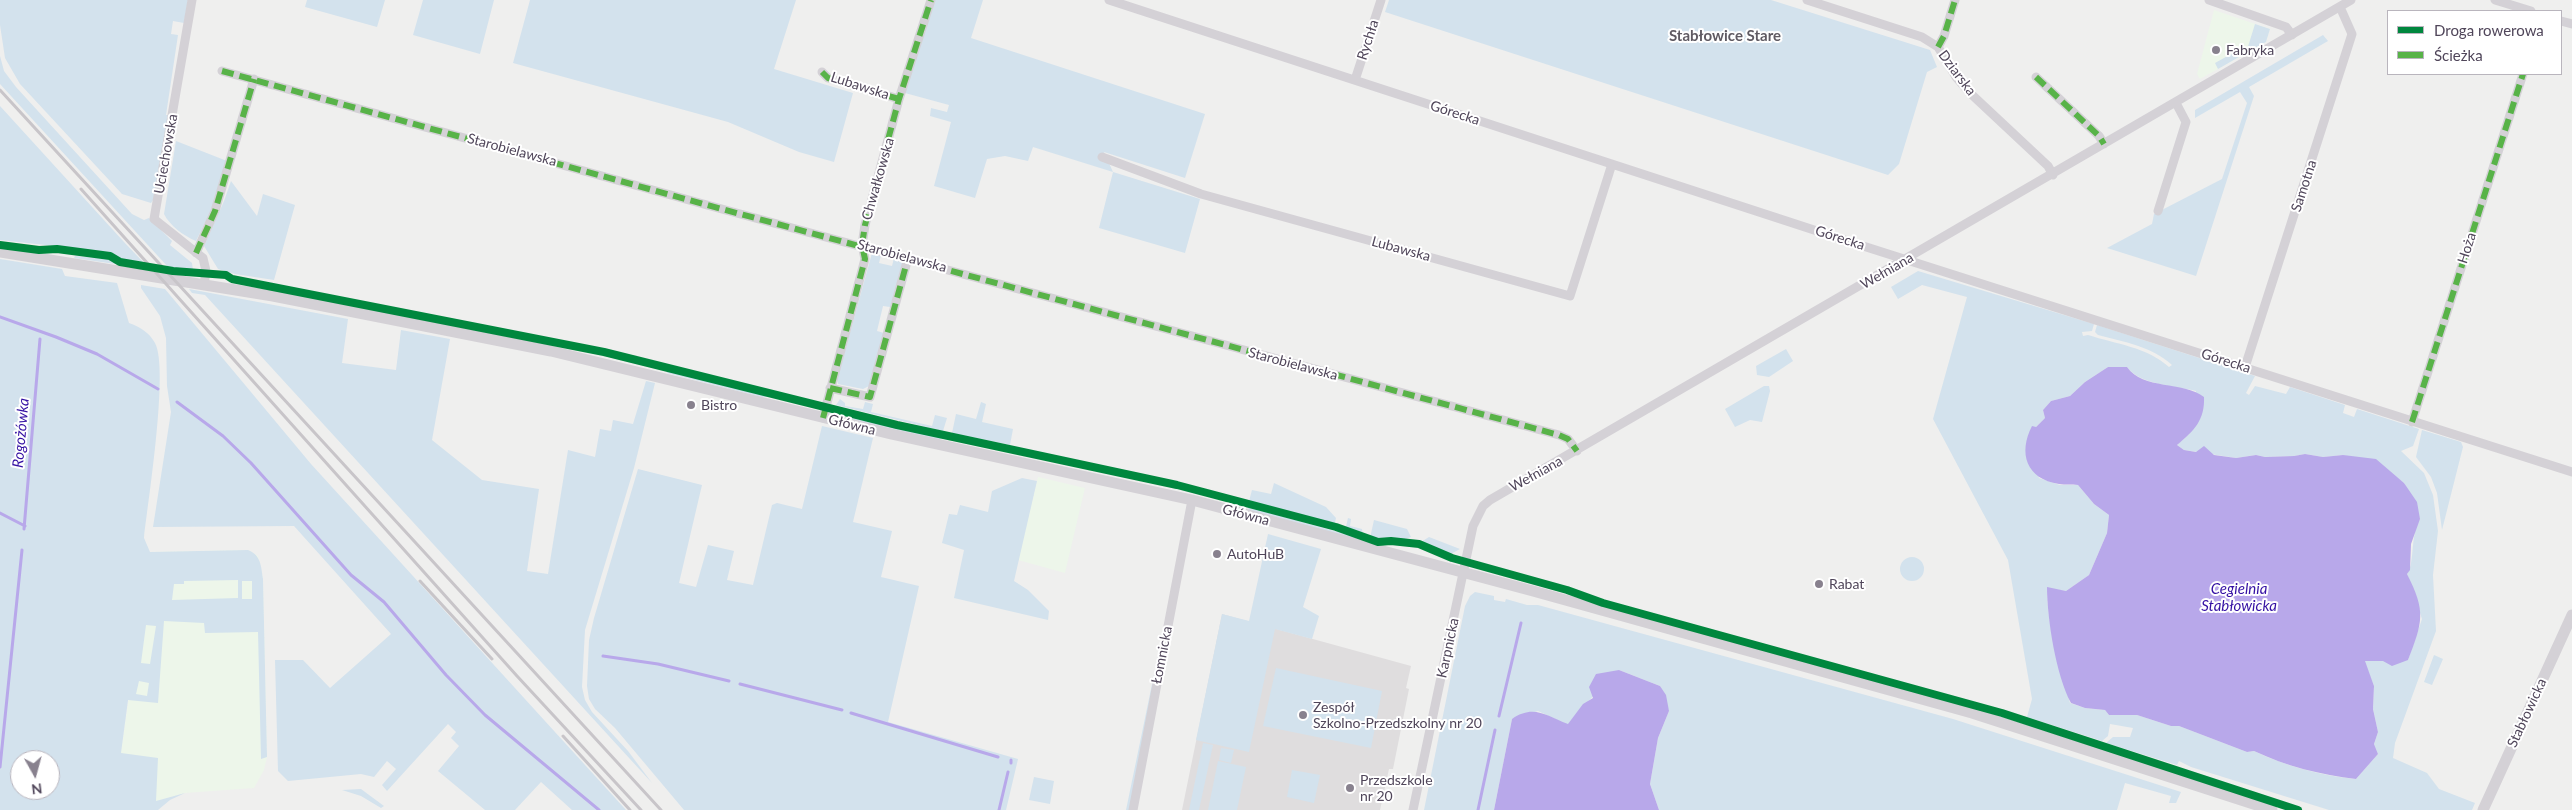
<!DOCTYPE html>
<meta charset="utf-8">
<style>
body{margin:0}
#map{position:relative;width:2572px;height:810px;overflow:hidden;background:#efefee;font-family:Lato,sans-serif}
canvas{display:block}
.legend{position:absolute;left:2387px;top:10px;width:175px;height:65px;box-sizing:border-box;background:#fff;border:1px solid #b9b5bd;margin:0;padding:6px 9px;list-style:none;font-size:15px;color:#50465a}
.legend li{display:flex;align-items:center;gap:10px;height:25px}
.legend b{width:25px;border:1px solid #b9b5bd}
.north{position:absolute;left:10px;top:750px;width:50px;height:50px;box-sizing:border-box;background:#fff;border:1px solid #b9b5bd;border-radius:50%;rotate:173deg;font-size:14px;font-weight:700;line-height:20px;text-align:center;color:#50465a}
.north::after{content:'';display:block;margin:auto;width:18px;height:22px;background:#88818e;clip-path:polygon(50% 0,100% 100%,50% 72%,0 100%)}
</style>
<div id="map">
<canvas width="2572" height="810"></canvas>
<ul class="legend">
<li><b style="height:6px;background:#00873e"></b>Droga rowerowa</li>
<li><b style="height:6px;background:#58b348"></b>Ścieżka</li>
</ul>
<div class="north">N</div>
</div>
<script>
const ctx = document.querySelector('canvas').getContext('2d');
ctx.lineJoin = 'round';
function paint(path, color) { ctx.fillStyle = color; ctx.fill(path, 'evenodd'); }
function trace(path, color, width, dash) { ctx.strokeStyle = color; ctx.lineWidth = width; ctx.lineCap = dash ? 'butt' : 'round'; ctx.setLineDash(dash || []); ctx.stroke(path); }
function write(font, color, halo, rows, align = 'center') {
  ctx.font = font + ' Lato,sans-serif'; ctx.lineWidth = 4; ctx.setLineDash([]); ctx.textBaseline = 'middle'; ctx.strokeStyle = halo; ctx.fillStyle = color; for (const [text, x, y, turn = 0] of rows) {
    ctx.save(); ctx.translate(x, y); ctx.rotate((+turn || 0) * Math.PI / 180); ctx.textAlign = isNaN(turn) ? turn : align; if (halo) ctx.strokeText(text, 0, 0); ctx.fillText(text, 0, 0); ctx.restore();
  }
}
const commercial = new Path2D(`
 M2214 10 2270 29 2266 42 2200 79 2197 74Z
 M1038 477 1085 488 1065 573 1018 560Z
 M248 550 258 556 263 579 267 757 264 770 254 788 185 793 127 810 117 779 150 552Z`);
const education = new Path2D(`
 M1222 614 1411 666 1406 688 1409 689 1393 769H1389L1380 810H1182Z`);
const green = new Path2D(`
 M0 0H188L184 23 173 21 171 34 178 35 166 115H169L154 199 151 203 122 194 20 84 5 58 0 25Z
 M307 0H385L377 27 305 7Z
 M423 0H494L480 54 413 35Z
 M530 0H796L774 69 853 93 834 162 799 152 728 122 513 63Z
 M935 0H983L971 38 1205 114 1185 178 1104 152 1113 172 1200 199 1185 253 1099 228 1113 172 1033 147 1028 161 1005 156 987 159 975 198 934 186 951 122 930 116 931 108 947 112 949 105 905 93Z
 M1389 0H1771L1930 50 1937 67 1927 72 1899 164 1888 175 1385 12Z
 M2255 24 2270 29 2266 42 2246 53Z
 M2323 35 2328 41 2249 87 2254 96 2196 276 2107 248 2152 224 2154 214 2222 179 2247 103 2240 92 2195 118V110Z
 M2233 53H2237L2239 57 2218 69 2215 63Z
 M0 56 4 71 16 87 132 214 144 220 149 218 172 241 170 245 192 263 193 270 168 267 0 84Z
 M0 106 124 242 144 263 118 259 109 252 0 240Z
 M176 141 227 161 216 201 196 241C184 236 170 226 164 214Z
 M231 181 257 216 263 194 295 205 274 280 235 274 218 269 204 246 224 201Z
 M872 253 881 255 879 263 892 266 894 258 900 260 903 265 890 307 883 306 877 331 884 333 869 386 863 389 838 384 837 380Z
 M75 256 109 259 116 262 115 264 74 258Z
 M0 259 62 269 65 276 117 283 129 323C140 327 149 332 155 343 169 369 148 502 144 538L150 552 248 550C261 555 261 566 263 579L267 757 261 759 258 632 205 633 204 623 164 621 158 703 128 700 121 753 158 758 156 801 185 793 170 800 158 810H0ZM238 580V598L172 600 174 584H184V581ZM242 581H252V599H242ZM146 625 156 626 150 664 141 663ZM139 681 149 683 147 696 136 694ZM20 760H50V790H20Z
 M1918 271 2094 324 2092 331 2082 332 2083 336 2088 335C2116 344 2147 347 2169 367L2172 365C2151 346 2124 342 2098 335L2095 332 2097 325 2255 376 2246 393 2249 395 2255 386 2286 394 2290 387 2345 405 2343 413 2354 417 2357 409 2419 429 2413 446 2401 451 2424 473 2433 495 2438 531 2433 575 2436 631 2395 743 2393 758 2427 773 2439 789 2475 803 2472 810H2329L2191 767 2179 761 2177 765 2106 743 2113 737H2130L2133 728 2110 724 2108 736 2102 741 2027 717 2032 699 2008 560 1933 419 1967 297 1922 285 1898 299 1891 287ZM2108 367H2127C2140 385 2176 386 2196 391L2189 434 2177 445 2184 450 2236 458 2256 455 2265 457 2294 456 2305 454 2323 457 2343 455 2392 474 2404 483 2420 519C2410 534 2415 565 2407 574L2422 619 2408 660 2364 661 2374 686 2373 709 2378 732 2374 744 2378 754 2356 779C2322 776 2286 766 2254 751L2247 752 2179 726H2171L2137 715H2109L2105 710 2085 708 2070 703C2059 665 2047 627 2047 588L2066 591 2089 575 2107 533 2109 515 2094 504 2078 485H2060L2039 478 2027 442 2031 432 2045 418 2043 410 2051 401 2070 396 2085 382Z
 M141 285 165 289 311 464 626 810H572L541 782 515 810H485L438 771 459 746 451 738 456 732 448 724 387 791 382 785 396 769 387 761 374 777 361 774 288 781 278 771 275 660H303L330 688 391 634 294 526 153 527 171 412 167 386 166 338 160 316 141 288Z
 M189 289 348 319 342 363 396 370 401 330 450 339 432 440 482 480 539 489 527 571 548 574 568 450 595 457 600 429 611 431 613 420 633 424 646 381 655 383 634 468 585 630 582 687 585 700 592 712 628 751 652 783 205 295 192 293Z
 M1786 349 1793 361 1769 377 1757 375 1756 366Z
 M666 369 776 397H762L667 373Z
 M1764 386H1769L1770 391 1762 422 1750 420 1735 427 1725 409Z
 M840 399 845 403V406L863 409 865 402 873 404 871 412 932 426 935 415 947 418 943 431 836 405Z
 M981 402 986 404 982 422 1013 429 1010 445 952 433 956 414 976 419Z
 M847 415 942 438 939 440 846 418Z
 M822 426 873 438 853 522 892 531 881 577 919 586 888 722 1018 759 1006 810H684L615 728 595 709 589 699 587 686 589 640 594 618 638 469 702 485 679 583 696 587 708 545 734 551 727 580 753 585 772 505 777 503 802 509Z
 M2422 430 2461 442 2463 447 2442 530 2437 493 2431 477 2416 457Z
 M1022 478 1037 481 1014 581 1028 590 1049 611 1048 620 954 598 964 550 942 543 949 514 957 515 960 505 988 512 992 491Z
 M1274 483 1326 507 1336 518 1334 527 1255 505 1249 501 1252 490 1271 494Z
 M1246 506 1249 507 1362 539 1359 540 1249 510Z
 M1348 518 1351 519 1350 526 1362 529 1363 536 1345 531Z
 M1374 520 1407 529 1411 537 1405 539 1370 538Z
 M1268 534 1321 549 1303 607 1319 616 1312 639 1275 629 1249 752 1196 740 1222 614 1249 621Z
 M1429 537 1460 549 1449 555 1421 542Z
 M1900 569a12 12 0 1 1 24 0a12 12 0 1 1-24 0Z
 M1475 592 1494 596V600L1505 602 1506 599 1527 605H1538L1953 719 2181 792 2176 803H2169L2171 796 2125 783 2117 810H1659L1650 784 1658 738 1669 711 1660 686 1619 670C1602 689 1583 704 1568 725L1538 711 1512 719 1494 810H1424L1465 606 1470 596Z
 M2434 655 2443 659 2432 685 2424 682Z
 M1157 660 1132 810H1126Z
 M1276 668 1382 691 1371 748 1263 726Z
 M1203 743 1213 745 1199 810H1189Z
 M1221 748 1234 750 1231 763 1219 760Z
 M1218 761 1246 767 1237 810H1208Z
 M1292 770 1320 775 1314 803 1287 797Z
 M1034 777 1054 781 1050 804 1029 800Z
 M361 789 384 806 381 808 361 796 342 790Z`);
const water = new Path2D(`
 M2108 367H2127C2143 390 2183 381 2204 397 2205 420 2194 431 2177 445L2184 450 2196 452 2204 446 2214 455 2236 458 2256 455 2265 457 2294 456 2305 454 2323 457 2343 455 2376 459 2404 483 2417 502 2420 519 2411 544 2410 570 2407 574C2426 611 2423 622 2408 660L2392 666 2383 661H2365L2374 686 2373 709 2378 732 2374 744 2378 754 2356 779C2321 775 2286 766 2254 751L2247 752 2179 726H2171L2137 715H2109L2105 710 2085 708 2071 703C2056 675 2047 618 2047 587L2066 591 2089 575 2107 533 2109 515 2094 504 2078 485C2072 484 2065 485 2059 484 2026 479 2018 453 2032 426L2036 427 2045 418 2043 410 2051 401 2070 396 2085 382Z
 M1619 670 1660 686 1666 695 1669 711 1658 738 1650 784 1659 810H1494L1512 719C1534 704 1546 716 1568 724L1583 704 1593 698 1589 687 1596 674Z`);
const stream = new Path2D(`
 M0 317 56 337 97 354 158 389
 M177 402 223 436 251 463 351 575 384 602 446 675 485 715 599 810
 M0 513 25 526
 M24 529 40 339
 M603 656 658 664 729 681
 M740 684 842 710
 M851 713 998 757
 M1499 716 1521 623
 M1011 763V760
 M0 767 22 550
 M999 810 1008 772
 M1478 810 1495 730`);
const minor = new Path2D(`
 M192 0 154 219 203 258 206 271 204 285
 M1109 0 1860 245 2572 472
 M1807 0 1922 37 1938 47 1956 77 1970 93 2048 166 2053 175
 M2209 0 2286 27 2292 35
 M2495 0 2531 11
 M2561 21 2572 24
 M1938 47 1944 36 1955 0
 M222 71 707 205 1559 435 1568 439 1577 451
 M822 72 828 78 899 99
 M2036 77 2099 136 2104 144
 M1355 80 1381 0
 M1102 157 1201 194 1570 296 1612 164
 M2158 211 2186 122 2176 103
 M196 253 215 211 254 79
 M2245 367 2352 34 2340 7
 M830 388 870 397 908 258
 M823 418 865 259 862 245 865 225 899 99 931 0
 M2412 422 2523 74
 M1133 810 1192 500
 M1413 810 1473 526 1483 506 1490 500 2351 0`);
const tertiary = new Path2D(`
 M0 252 273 296 551 351 891 434 1192 500 1533 591 1972 713 2272 810
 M2483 810 2572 615`);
const rail = new Path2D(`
 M0 90 661 810
 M81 189 517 676 641 810
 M420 581 492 659
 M563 736 630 810`);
const quiet = new Path2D(`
 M1938 47 1944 36 1955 0
 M222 71 707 205 1559 435 1568 439 1577 451
 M822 72 828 78 899 99
 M2036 77 2099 136 2104 144
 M196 253 215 211 254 79
 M830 388 870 397 908 258
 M823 418 865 259 862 245 865 225 899 99 931 0
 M2412 422 2523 74`);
const cycleway = new Path2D(`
 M0 245 39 250 57 249 110 256 120 262 173 271 226 275 232 279 604 352 897 425 1177 485 1336 527 1378 542 1391 541 1419 544 1452 558 1567 590 1603 603 2002 713 2298 810`);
const markers = [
 [2216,50,5,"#88818e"],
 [691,405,5,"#88818e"],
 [1217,554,5,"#88818e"],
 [1819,584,5,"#88818e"],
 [1303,715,5,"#88818e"],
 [1350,788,5,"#88818e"]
];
const streetNames = [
 ["Rychła",1368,40,-72],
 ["Dziarska",1957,73,53],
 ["Lubawska",860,86,18],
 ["Górecka",1455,113,18],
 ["Starobielawska",512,150,15],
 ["Uciechowska",166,154,-80],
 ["Chwałkowska",878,179,-74],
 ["Samotna",2304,186,-72],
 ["Górecka",1840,238,18],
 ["Hoża",2467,248,-72],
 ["Lubawska",1401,249,15],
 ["Starobielawska",902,256,15],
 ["Wełniana",1887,271,-30],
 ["Górecka",2226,361,18],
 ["Starobielawska",1293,364,15],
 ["Główna",852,425,14],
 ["Wełniana",1536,474,-29],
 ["Główna",1246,515,15],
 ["Karpnicka",1448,648,-78],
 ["Łomnicka",1162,655,-79],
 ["Stabłowicka",2527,713,-65]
];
const poiNames = [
 ["Fabryka",2226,50],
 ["Bistro",701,405],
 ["AutoHuB",1227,554],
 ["Rabat",1829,584],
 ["Zespół",1313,707],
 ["Szkolno-Przedszkolny nr 20",1313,723],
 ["Przedszkole",1360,780],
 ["nr 20",1360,796]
];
const neighbourhoodNames = [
 ["Stabłowice Stare",1725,36]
];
const waterNames = [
 ["Rogożówka",21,433,-85],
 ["Cegielnia",2239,589],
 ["Stabłowicka",2239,606]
];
paint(commercial, '#edf6ea');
paint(education, '#dfddde');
paint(green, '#d3e2ed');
paint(water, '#b8a8ea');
trace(stream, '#b8a8ea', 3);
trace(minor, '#d4d1d6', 9);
trace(tertiary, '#d4d1d6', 11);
trace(rail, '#c8c5c9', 3);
trace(quiet, '#58b348', 6, [12, 6]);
trace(cycleway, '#00873e', 8);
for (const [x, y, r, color] of markers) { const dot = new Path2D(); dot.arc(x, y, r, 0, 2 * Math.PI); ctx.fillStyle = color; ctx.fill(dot); trace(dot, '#fff', 2); }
write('14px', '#50465a', '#fff', streetNames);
write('14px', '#50465a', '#fff', poiNames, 'left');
write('bold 15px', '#5f5a62', '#fff', neighbourhoodNames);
write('italic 15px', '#3410a3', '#fff', waterNames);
</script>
